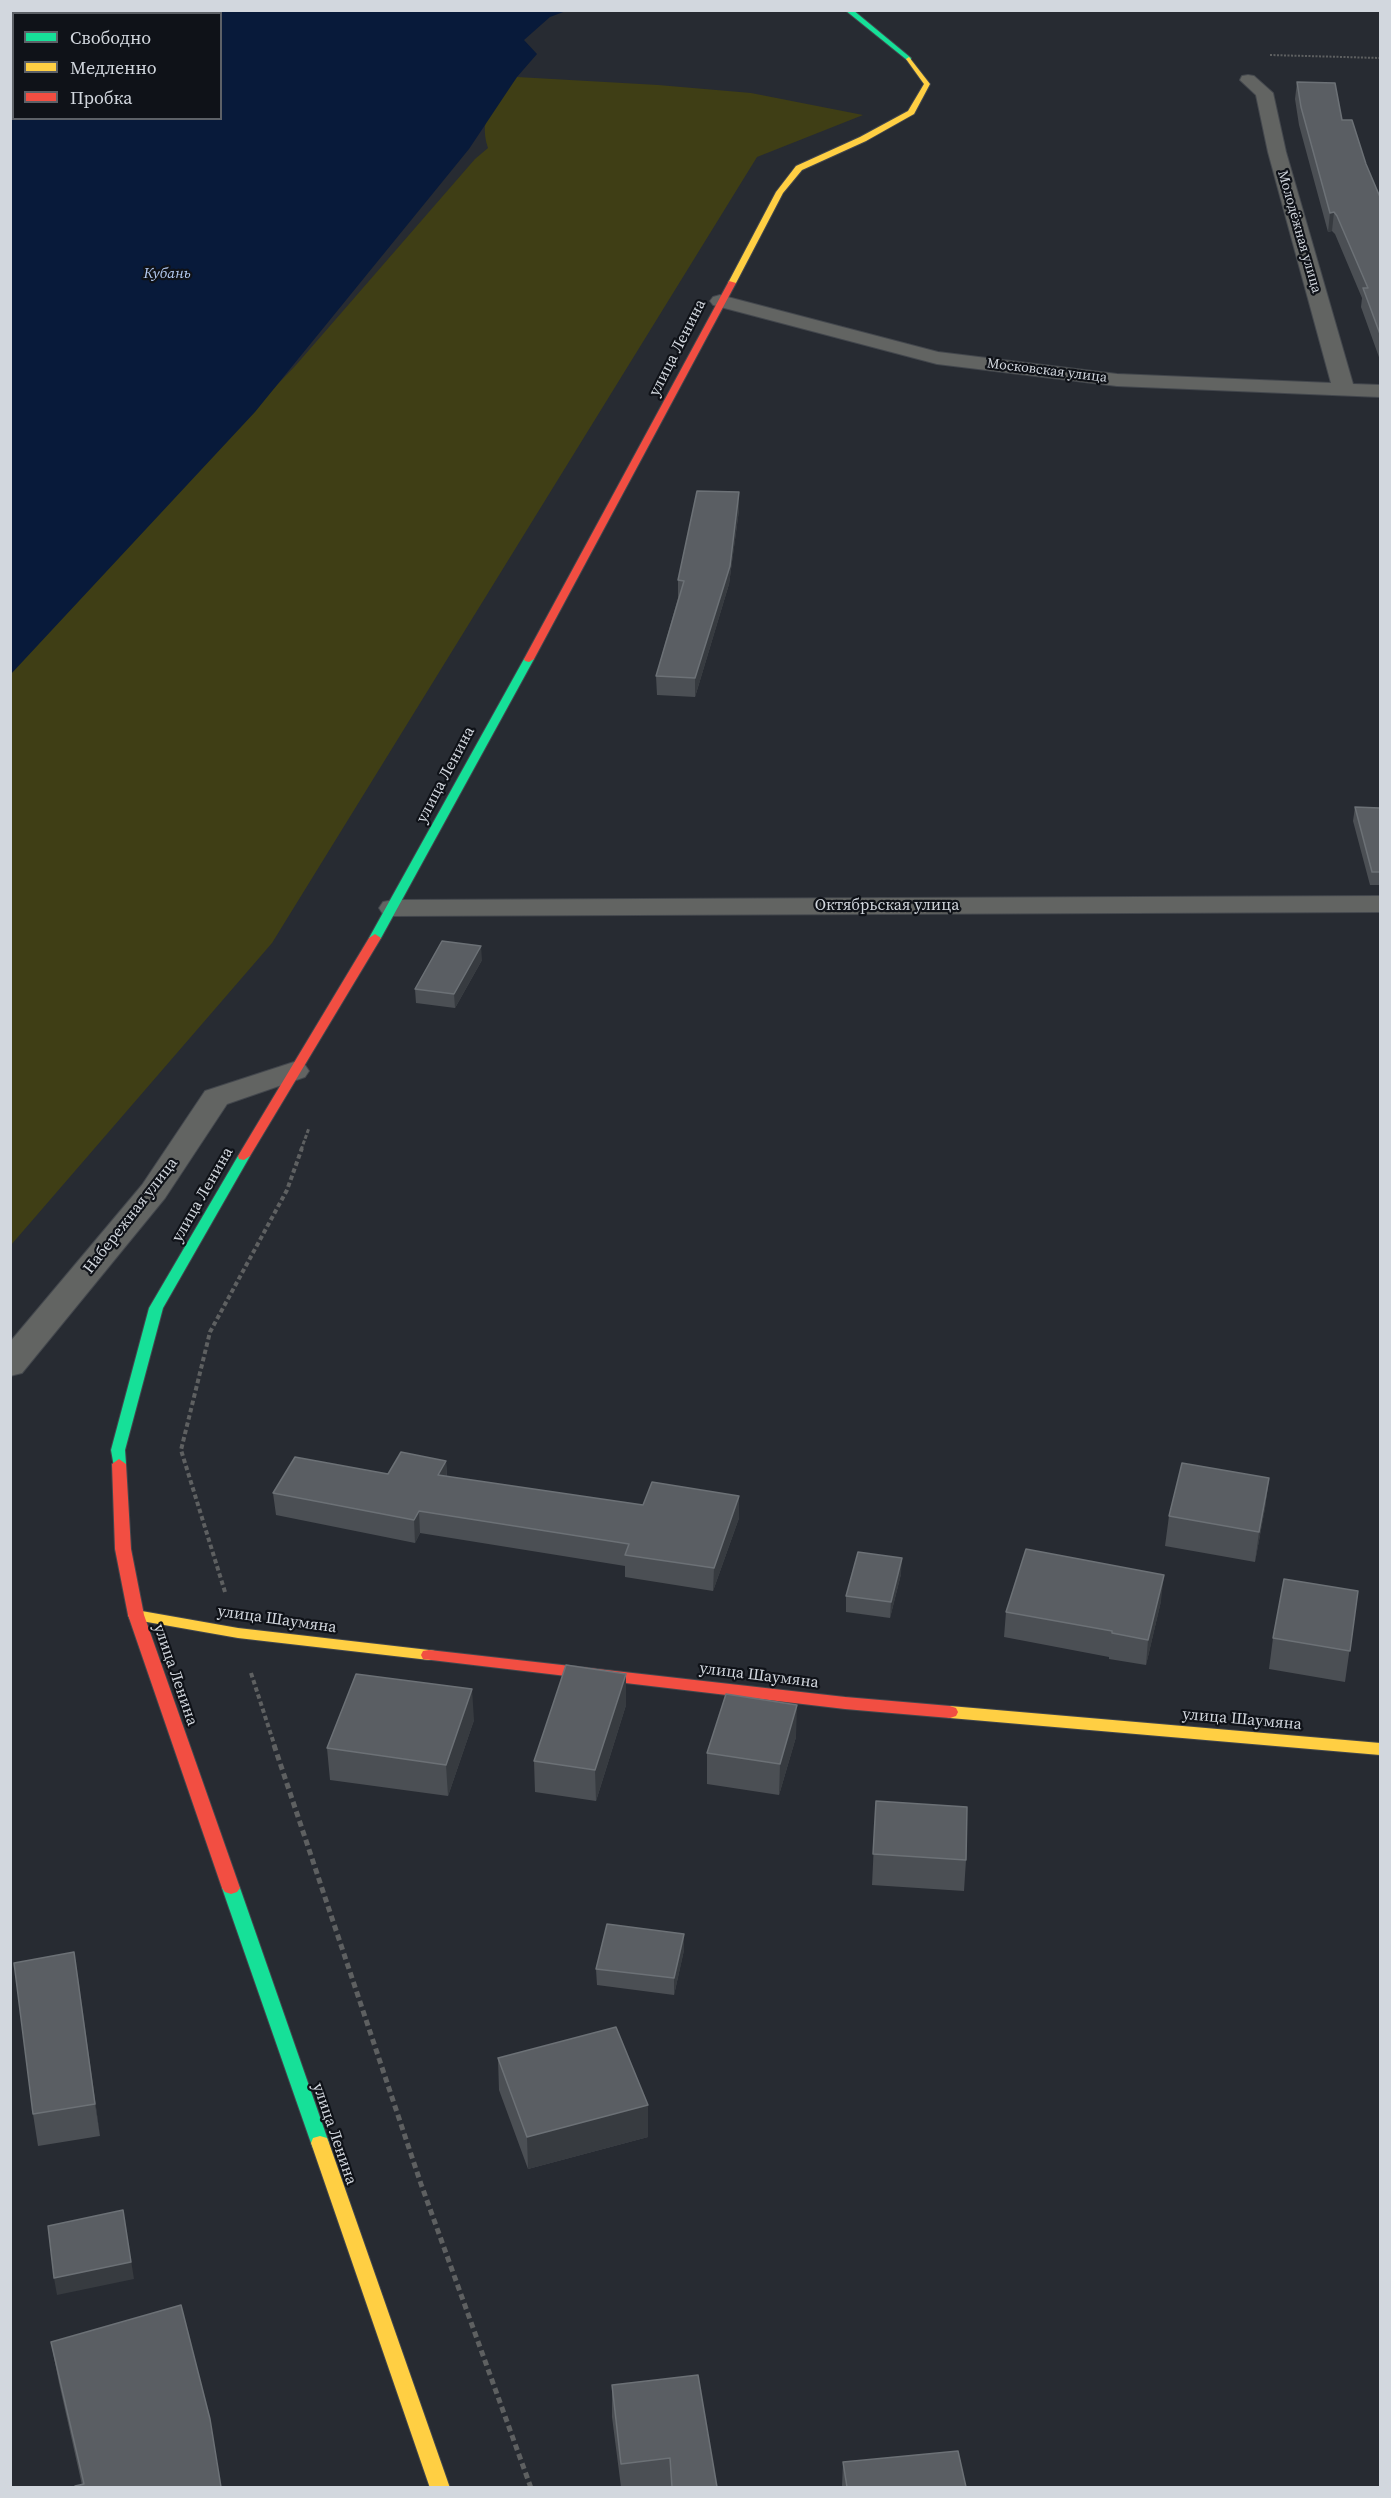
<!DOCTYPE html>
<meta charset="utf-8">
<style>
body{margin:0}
#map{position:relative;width:1391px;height:2498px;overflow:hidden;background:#272b32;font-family:"Source Serif 4",serif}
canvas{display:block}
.frame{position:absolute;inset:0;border:12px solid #d2d7de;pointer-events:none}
.legend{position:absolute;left:12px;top:12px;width:210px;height:108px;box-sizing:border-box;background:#0f1218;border:2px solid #5d6167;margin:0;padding:8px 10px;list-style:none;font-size:18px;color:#d2d7de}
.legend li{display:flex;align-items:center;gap:12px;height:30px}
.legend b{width:30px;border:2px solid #5d6167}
</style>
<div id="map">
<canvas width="1391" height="2498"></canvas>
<div class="frame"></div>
<ul class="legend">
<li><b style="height:8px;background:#16e098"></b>Свободно</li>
<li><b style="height:8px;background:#ffcf43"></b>Медленно</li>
<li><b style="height:8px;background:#f24e42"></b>Пробка</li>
</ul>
</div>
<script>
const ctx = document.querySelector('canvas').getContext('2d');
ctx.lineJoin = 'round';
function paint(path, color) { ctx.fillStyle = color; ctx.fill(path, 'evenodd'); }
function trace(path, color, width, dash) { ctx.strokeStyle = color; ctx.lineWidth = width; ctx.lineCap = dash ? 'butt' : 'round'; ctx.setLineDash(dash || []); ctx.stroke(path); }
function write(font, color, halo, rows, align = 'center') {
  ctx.font = font + ' "Source Serif 4",serif'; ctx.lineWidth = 4.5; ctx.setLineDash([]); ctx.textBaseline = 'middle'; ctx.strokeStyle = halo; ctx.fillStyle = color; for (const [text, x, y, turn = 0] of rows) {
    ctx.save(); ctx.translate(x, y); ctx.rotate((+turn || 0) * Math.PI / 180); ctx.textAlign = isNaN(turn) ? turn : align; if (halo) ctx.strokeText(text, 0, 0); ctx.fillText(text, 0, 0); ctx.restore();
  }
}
const green = new Path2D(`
 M11 10H121V11L116 14H14L13 67 11 68Z
 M517 77 658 85 751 93 863 115 757 157 272 943 11 1245V665L296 365 475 159 488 148C477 114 497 103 517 77Z`);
const water = new Path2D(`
 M164 11H566L550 17 524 40 537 54 517 77 469 149 255 412 11 674V98L13 96 14 118H220V14L158 13Z`);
const pathFar3 = new Path2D(`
 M70 14 75 10
 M10 51 14 49
 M1270 55 1380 58`);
const pathFar2 = new Path2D(`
 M301 1150 309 1128`);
const pathFar1 = new Path2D(`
 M225 1592 181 1450 210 1332 287 1190 302 1148
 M251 1673 275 1747`);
const path = new Path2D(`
 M274 1745 421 2184 531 2488`);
const street = new Path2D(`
 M1248 75 1254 76 1273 93 1286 152 1353 384 1380 385V397L1117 386 937 364 713 305 710 301 713 297 720 295 938 352 1117 374 1331 383 1268 152 1256 95 1240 80 1242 76Z
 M1380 896V912L393 916 383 914 379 908 383 902 393 900Z
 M294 1062 305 1065 309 1071 305 1077 227 1104 165 1198 22 1373 10 1376V1342L142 1185 205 1091Z`);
const fast = new Path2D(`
 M845 10H853L911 58V60H907Z
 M529 656 534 659 381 938 379 940H371L369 938 524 659Z
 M244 1152 250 1156 163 1308 125 1450 126 1464 124 1467H114L111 1450 149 1308 238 1156Z
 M231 1882 237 1884 240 1888 329 2143 327 2148 320 2150 313 2148 311 2143 222 1888 225 1884Z`);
const slow = new Path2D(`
 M909 57 930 84 914 114 866 141 802 170 783 193 736 283 729 285 728 283 776 192 796 166 860 137 908 111 924 84 906 59Z
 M136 1610 238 1628 429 1650 435 1651 437 1655 435 1659 429 1660 238 1638 130 1619 128 1615 130 1611Z
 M950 1706 1380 1743V1755L950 1718 944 1716 942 1712 944 1708Z
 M320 2136 327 2138 329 2143 450 2488H430L311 2143 313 2138Z`);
const jam = new Path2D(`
 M729 281 736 283 534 659 529 662 525 661 524 659Z
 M375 934 381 938 250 1156 244 1160 239 1159 238 1156 369 938Z
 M119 1459 126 1464 131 1549 144 1615 240 1888 237 1892 231 1894 225 1892 222 1888 128 1615 115 1549 112 1464Z
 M429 1650 845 1697 950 1706 956 1708 958 1712 956 1716 950 1718 845 1709 423 1659 421 1655 423 1651Z`);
const wall = new Path2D(`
 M1297 82 1342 120 1366 164 1380 197V360L1361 307 1362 298 1335 234 1332 231 1328 232 1299 125 1295 99Z
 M739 492V510L729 584 695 697 657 695 656 676 678 598V580Z
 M1355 807 1380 808V885H1370L1353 821Z
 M482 960 455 1008 416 1003 415 989Z
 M446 1461 447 1477 643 1505 739 1496V1518L713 1591 625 1577V1566L420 1533 415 1543 276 1515 273 1493 388 1474Z
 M1269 1478 1265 1508 1255 1562 1165 1546 1169 1516Z
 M901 1574 890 1618 846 1612V1596Z
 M1358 1591 1345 1682 1269 1669 1273 1638Z
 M1161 1601 1146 1665 1109 1659V1657L1004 1637 1006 1612Z
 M626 1705 596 1801 535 1792 534 1761Z
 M474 1720 448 1796 330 1780 327 1748Z
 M796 1737 779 1795 707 1784V1753Z
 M876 1801 966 1860 964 1891 872 1885Z
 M684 1950 674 1995 597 1985 596 1969Z
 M74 1952 100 2136 38 2146 33 2114Z
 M498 2058 648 2137 528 2169 499 2090Z
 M51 2342 221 2487 82 2485 59 2383Z
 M612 2385 717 2487H621L612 2417Z
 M843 2462 966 2487H842Z`);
const shadedWall = new Path2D(`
 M1334 212 1332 231 1328 232 1330 213Z
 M739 492V510L729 584 695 697V678Z
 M481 946 482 960 455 1008 454 994Z
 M446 1461 447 1483 438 1475Z
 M1269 1478 1265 1508 1255 1562 1259 1532Z
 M739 1496V1518L713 1591 714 1568Z
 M419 1511 420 1533 415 1543 414 1520Z
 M902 1558 901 1574 890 1618 891 1602Z
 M1164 1575 1161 1601 1146 1665 1148 1640Z
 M626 1674V1705L596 1801 595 1770Z
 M472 1689 474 1720 448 1796 446 1765Z
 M797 1705 796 1737 779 1795 780 1764Z
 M684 1934V1950L674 1995V1978Z
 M74 1952 79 1983 100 2136 95 2104Z
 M648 2105V2137L528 2169 527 2137Z
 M123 2210 134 2279 57 2295 54 2278Z`);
const building = new Path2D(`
 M1297 82 1335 83 1342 120H1352L1366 164 1380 197V334L1363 288H1368L1337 216 1334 212 1330 213 1301 107Z
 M697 491 739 492 730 566 695 678 656 676 684 581 678 580Z
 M1355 807 1380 808V872H1372Z
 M442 941 481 946 454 994 415 989Z
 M401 1452 446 1461 438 1475 643 1505 652 1482 739 1496 714 1568 625 1555 629 1544 419 1511 414 1520 273 1493 295 1457 388 1474Z
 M1182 1463 1269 1478 1259 1532 1169 1516Z
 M1026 1549 1164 1575 1148 1640 1112 1633V1631L1006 1612Z
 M858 1552 902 1558 891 1602 846 1596Z
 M1284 1579 1358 1591 1350 1651 1273 1638Z
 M566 1665 626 1674 595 1770 534 1761Z
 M356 1674 472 1689 446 1765 327 1748Z
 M726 1694 797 1705 780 1764 707 1753Z
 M876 1801 967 1807 966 1860 873 1854Z
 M607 1924 684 1934 674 1978 596 1969Z
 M74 1952 95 2104 33 2114 14 1963Z
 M616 2027 648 2105 527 2137 498 2058Z
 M123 2210 131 2262 54 2278 48 2226Z
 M181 2305 210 2419 221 2487H75V2486L84 2484 51 2342Z
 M698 2375 717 2487H672L670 2458 621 2464 612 2385Z
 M958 2451 966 2487H847L843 2462Z`);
const farStreetnames = [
 ["Молодёжная улица",1299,232,74],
 ["Московская улица",1047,371,7]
];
const farWaternames = [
 ["Кубань",167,274]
];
const streetNames = [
 ["улица Ленина",678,348,-63],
 ["улица Ленина",446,775,-62],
 ["Октябрьская улица",887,906],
 ["улица Ленина",203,1195,-60],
 ["Набережная улица",131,1216,-52],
 ["улица Шаумяна",277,1620,8],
 ["улица Ленина",175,1675,71],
 ["улица Шаумяна",759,1676,7],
 ["улица Шаумяна",1242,1720,5],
 ["улица Ленина",334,2134,71]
];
paint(green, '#3f3e15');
paint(water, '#081a3a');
trace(street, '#43474d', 2);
trace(fast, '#43474d', 2);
trace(slow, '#43474d', 2);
trace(jam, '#43474d', 2);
trace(pathFar3, '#5e6061', 2, [2, 1.5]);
trace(pathFar2, '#5e6061', 3, [4, 2]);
trace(pathFar1, '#5e6061', 4, [4.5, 3]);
trace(path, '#5e6061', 5, [6, 4]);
paint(street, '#626462');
paint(fast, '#16e098');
paint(slow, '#ffcf43');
paint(jam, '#f24e42');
paint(wall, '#4b4f54');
paint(shadedWall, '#373b40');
paint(building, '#5a5e63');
trace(building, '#6c7176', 1.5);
write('14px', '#d2d7de', '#0f1218', farStreetnames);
write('italic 15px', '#b6cdf5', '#0f1218', farWaternames);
write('16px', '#d2d7de', '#0f1218', streetNames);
</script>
